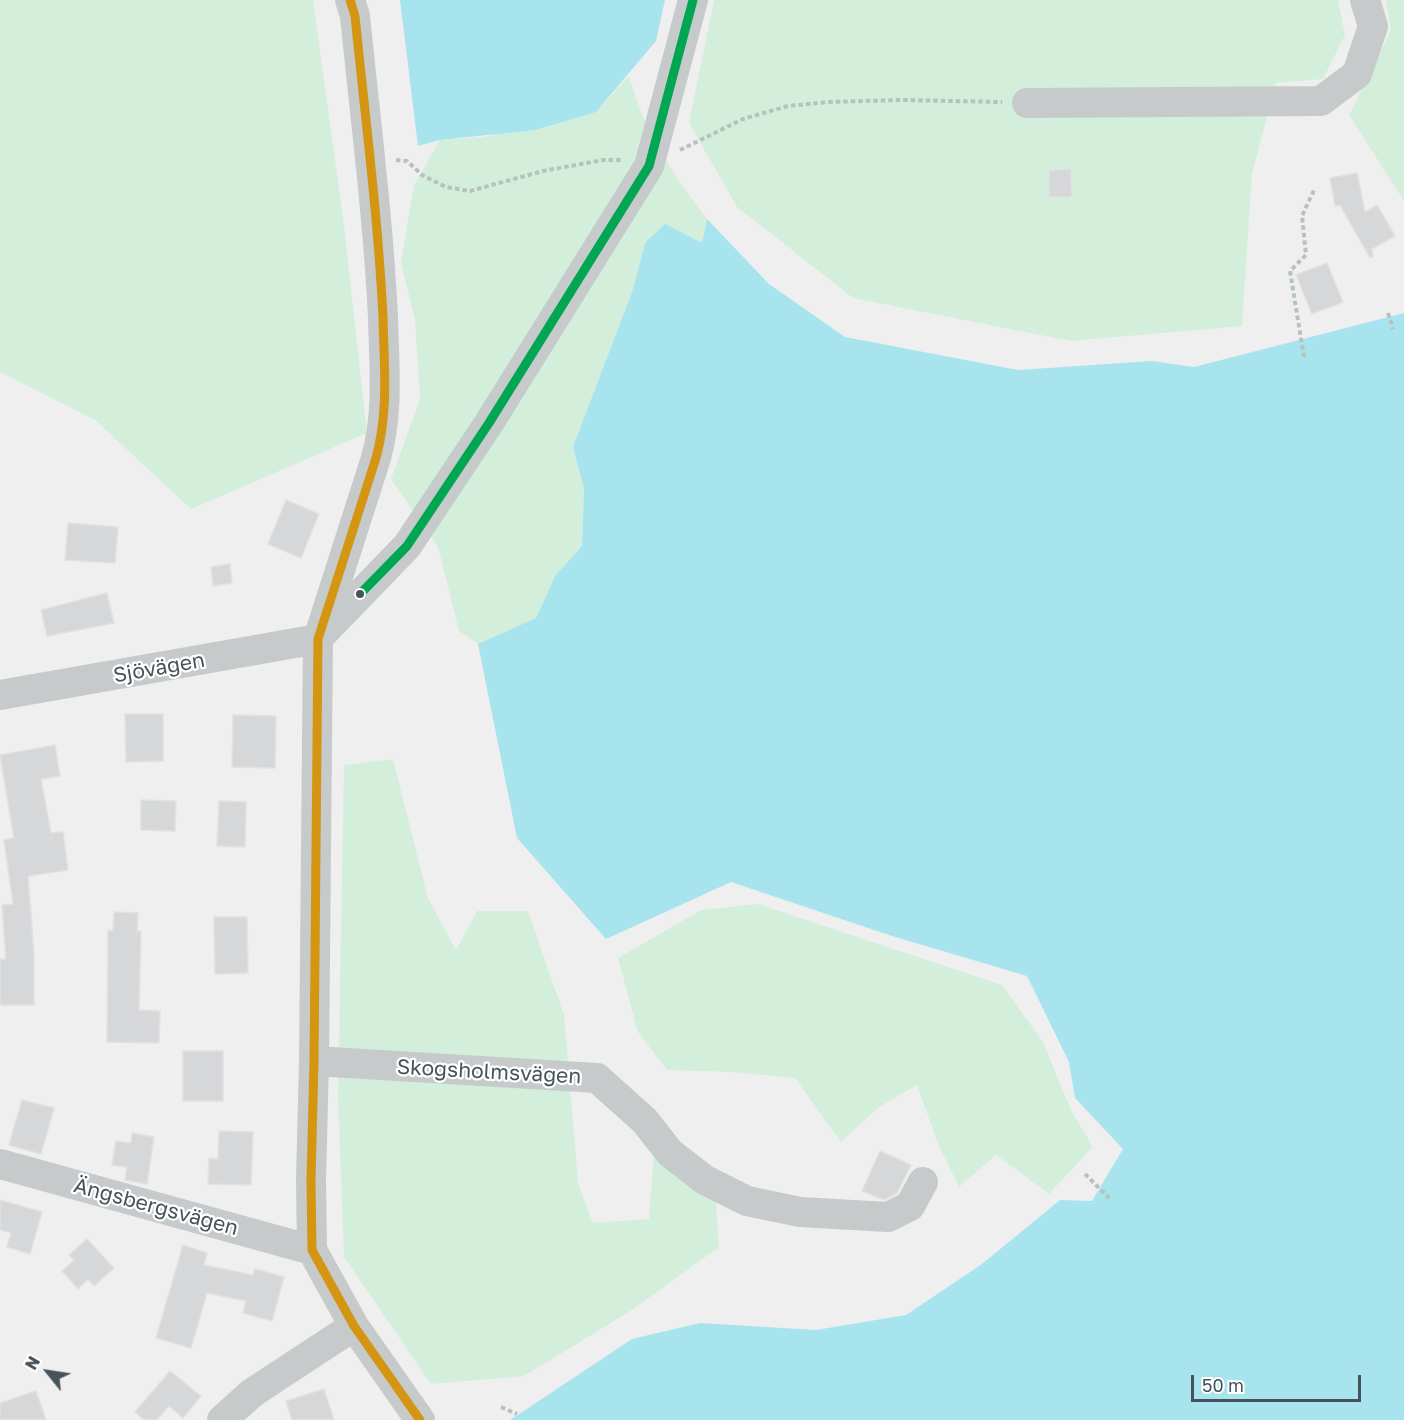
<!DOCTYPE html>
<meta charset="utf-8">
<style>
body{margin:0}
#map{position:relative;width:1404px;height:1420px;overflow:hidden;background:#f0efef;font-family:"Golos Text",sans-serif}
canvas{display:block}
.north{position:absolute;left:18px;top:1342px;width:60px;height:60px;-webkit-text-stroke:4px #fff;paint-order:stroke;rotate:300deg;font-size:16px;font-weight:700;line-height:24px;text-align:center;color:#46535b}
.north::after{content:'';display:block;margin:auto;width:21px;height:27px;background:#46535b;clip-path:polygon(50% 0,100% 100%,50% 72%,0 100%)}
.scale{position:absolute;left:1191px;top:1375px;width:170px;height:27px;box-sizing:border-box;border:3px solid #46535b;border-top:0;padding-left:8px;font-size:18px;line-height:21px;white-space:nowrap;color:#46535b;-webkit-text-stroke:4px #fff;paint-order:stroke}
</style>
<div id="map">
<canvas width="1404" height="1420"></canvas>
<div class="north">N</div>
<div class="scale">50 m</div>
</div>
<script>
const ctx = document.querySelector('canvas').getContext('2d');
ctx.lineJoin = 'round';
function paint(path, color) { ctx.fillStyle = color; ctx.fill(path, 'evenodd'); }
function trace(path, color, width, dash) { ctx.strokeStyle = color; ctx.lineWidth = width; ctx.lineCap = dash ? 'butt' : 'round'; ctx.setLineDash(dash || []); ctx.stroke(path); }
function write(font, color, halo, rows, align = 'center') {
  ctx.font = font + ' "Golos Text",sans-serif'; ctx.lineWidth = 4.5; ctx.setLineDash([]); ctx.textBaseline = 'middle'; ctx.strokeStyle = halo; ctx.fillStyle = color; for (const [text, x, y, turn = 0] of rows) {
    ctx.save(); ctx.translate(x, y); ctx.rotate((+turn || 0) * Math.PI / 180); ctx.textAlign = isNaN(turn) ? turn : align; if (halo) ctx.strokeText(text, 0, 0); ctx.fillText(text, 0, 0); ctx.restore();
  }
}
const green = new Path2D(`
 M0 0H313L344 225 367 433 191 509 95 420 0 372Z
 M714 0H1338L1345 35 1323 79 1276 83 1252 174 1242 326 1071 341 853 298 737 207 689 123Z
 M1386 0H1404V201L1349 115 1391 30Z
 M629 76C647 136 669 169 707 219L702 243H645L633 289 573 447 584 489 582 546 555 576 536 618 478 644 459 631 438 547 391 479 420 399 415 320 401 263 414 185 440 140 483 137 596 112Z
 M393 759 428 898 456 950 477 911H528L564 1015 578 1183 593 1223 649 1219 654 1153 715 1190 719 1247 629 1312 524 1376 431 1384 344 1257 338 1096 344 765Z
 M758 904 1002 985 1043 1042 1071 1110 1093 1147 1049 1194 996 1155 959 1187 938 1144 917 1085 879 1107 841 1142 795 1078 733 1072 667 1070 638 1032 618 958 701 910Z`);
const water = new Path2D(`
 M400 0H665L656 41 596 112 535 130 440 140 418 146Z
 M707 219 769 284 845 337 1018 370 1152 361 1194 367 1404 313V1420H510L632 1339 700 1323 816 1330 906 1315 982 1264 1060 1200 1092 1201 1123 1149 1075 1098 1069 1062 1027 976 892 936 731 882 606 939 517 838 478 644 536 618 555 576 582 546 584 489 573 447 633 289 645 243 665 224 702 243Z`);
const building = new Path2D(`
 M1071 169 1072 197H1049V170Z
 M1357 173 1365 212 1377 205 1395 236 1372 249 1373 257 1370 258 1340 205 1335 206 1330 178Z
 M1327 263 1343 302 1312 314 1296 275Z
 M286 500 319 514 301 558 268 544Z
 M68 523 118 527 115 563 65 560Z
 M230 564 232 583 213 586 211 567Z
 M107 593 114 623 47 636 41 610Z
 M125 714H163V761L126 762Z
 M233 715 276 716 275 768 232 767Z
 M55 745 60 776 41 779 51 833 63 832 68 870 28 876 34 953V1005H0V959H6L2 905 13 904 4 840 14 838 0 755Z
 M141 800 176 801 175 831 141 830Z
 M219 801 246 802 245 847 217 846Z
 M114 912 138 913 137 932 141 931 139 1010 160 1011 159 1043 107 1042 108 930 113 931Z
 M214 917H247L248 973 215 974Z
 M183 1051H223V1101H183Z
 M22 1100 54 1108 41 1154 9 1145Z
 M219 1131 253 1132 251 1185 208 1184 209 1158 218 1159Z
 M132 1133 154 1137 147 1184 125 1180 127 1167 112 1165 116 1141 131 1143Z
 M880 1151 911 1165 897 1193 884 1200 862 1191Z
 M0 1200 42 1212 30 1254 7 1247 11 1233 0 1230Z
 M87 1239 114 1268 94 1286 88 1279 78 1289 62 1271 74 1260 69 1255Z
 M183 1245 207 1253 204 1265 253 1275 255 1269 284 1277 272 1321 243 1313 246 1301 207 1293 191 1348 156 1338Z
 M170 1371 201 1396 183 1418 169 1406 157 1420H144L135 1412Z
 M324 1389 334 1420H292L286 1401Z
 M36 1391 46 1420H0V1403Z`);
const path = new Path2D(`
 M680 150 743 119 788 106 827 102 902 100 1002 102
 M396 160 407 161 422 175 446 187 470 191 543 171 603 160H623
 M1388 313 1393 329
 M1304 357 1290 271 1306 255 1302 216 1314 190
 M1085 1174 1110 1199
 M501 1407 517 1414`);
const minor = new Path2D(`
 M350 0 355 16C365 116 378 216 383 317 384 365 389 411 376 458L318 639 314 1061 311 1181 312 1250 354 1326 420 1420
 M1027 103 1321 101 1357 74 1373 26 1365 0
 M322 634 407 546 489 423 649 166 693 0
 M0 695 318 639
 M314 1061 597 1078 645 1121 670 1153 705 1180 747 1201 800 1212 888 1217 910 1206 923 1182
 M0 1164 312 1250
 M222 1420 252 1393 354 1326`);
const bus1 = new Path2D(`
 M350 0 355 16C365 116 378 216 383 317 384 365 389 411 376 458L318 639 314 1061 311 1181 312 1250 354 1326 420 1420`);
const bus2 = new Path2D(`
 M360 594 407 546 489 423 649 166 693 0`);
const markers = [
 [360,594,5,"#46535b"]
];
const streetNames = [
 ["Sjövägen",159,668,-10],
 ["Skogsholmsvägen",489,1072,3],
 ["Ängsbergsvägen",156,1207,15]
];
paint(green, '#d3efdc');
paint(water, '#a7e4ee');
paint(building, '#d6d7d8');
trace(building, '#e1e1e2', 1.5);
trace(path, '#b5c2bd', 4, [4.5, 3]);
trace(minor, '#c6cacb', 30);
trace(bus1, '#d49512', 9);
trace(bus2, '#00a651', 9);
for (const [x, y, r, color] of markers) { const dot = new Path2D(); dot.arc(x, y, r, 0, 2 * Math.PI); ctx.fillStyle = color; ctx.fill(dot); trace(dot, '#fff', 2); }
write('21px', '#46535b', '#fff', streetNames);
</script>
